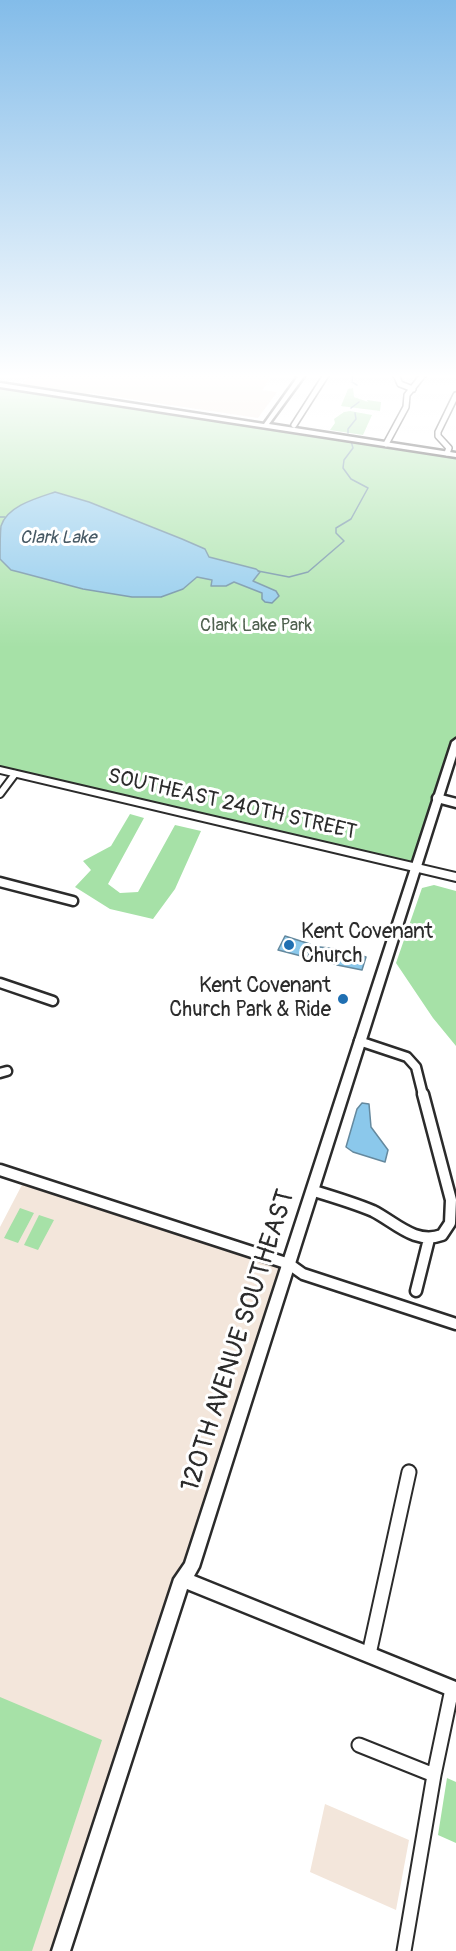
<!DOCTYPE html>
<style>
body{margin:0}
canvas{display:block;background:#fff}
</style>
<canvas width="456" height="1951"></canvas>
<script>
const ctx = document.querySelector('canvas').getContext('2d');
ctx.lineJoin = 'round';
function paint(path, color) { ctx.fillStyle = color; ctx.fill(path, 'evenodd'); }
function trace(path, color, width, dash) { ctx.strokeStyle = color; ctx.lineWidth = width; ctx.lineCap = dash ? 'butt' : 'round'; ctx.setLineDash(dash || []); ctx.stroke(path); }
function write(font, color, halo, rows, align = 'center') {
  ctx.font = font + ' Pangolin,sans-serif'; ctx.lineWidth = 6; ctx.setLineDash([]); ctx.textBaseline = 'middle'; ctx.strokeStyle = halo; ctx.fillStyle = color; for (const [text, x, y, turn = 0] of rows) {
    ctx.save(); ctx.translate(x, y); ctx.rotate((+turn || 0) * Math.PI / 180); ctx.textAlign = isNaN(turn) ? turn : align; if (halo) ctx.strokeText(text, 0, 0); ctx.fillText(text, 0, 0); ctx.restore();
  }
}
const built = new Path2D(`
 M31 375H273L262 390 277 392 258 418 89 393 85 396 19 386Z
 M25 1179 289 1264 61 1951H0V1227Z
 M325 1804 409 1840 396 1910 310 1872Z`);
const green = new Path2D(`
 M0 387 264 428 265 426 456 455V742L415 867 0 770Z
 M353 388 354 397 368 402 367 400 381 402 380 411 341 406 348 389Z
 M350 411 372 415 363 435 330 430 335 423 334 419 344 412Z
 M130 814 144 818 108 884 120 893 138 892 175 825 201 831 175 889 153 919 110 909 75 887 91 870 83 861 111 846Z
 M434 885 456 891V1046L433 1018 396 963 422 888Z
 M20 1208 34 1213 18 1243 4 1238Z
 M39 1215 54 1220 38 1250 24 1245Z
 M0 1697 102 1740 32 1951H0Z
 M447 1778 456 1782V1843L438 1835Z`);
const water = new Path2D(`
 M55 492 89 502 182 539 205 549 209 557 256 569 260 572 253 581 276 591 279 596 272 603 265 602 262 599V593L234 582 226 586H211L212 580 197 577 183 589 161 597H132L83 589 19 572 11 570 0 559C0 549 0 535 1 526 7 506 37 498 55 492Z
 M285 936 310 944 305 957 278 950Z
 M311 946 338 949 334 964 308 957Z
 M342 950 366 957 362 970 337 965Z
 M362 1103 369 1104 371 1127 388 1150 385 1162 353 1152 346 1147 357 1109Z`);
const stream = new Path2D(`
 M353 375 352 382 357 385
 M351 408 359 402
 M348 433V429L356 419 355 413
 M0 517H5
 M258 571 289 577 308 572 344 541 336 533V528L351 519 368 488 351 479 343 468 344 460 353 448 351 441`);
const minorFar4 = new Path2D(`
 M396 375 400 384 413 389
 M294 425 326 375
 M386 444 406 407 407 395 423 375
 M447 453 449 448 438 436V432L456 395`);
const minorFar3 = new Path2D(`
 M0 794 15 774`);
const minorFar2 = new Path2D(`
 M437 798 456 803
 M0 882 73 901
 M0 983 53 1001
 M359 1041 407 1057 416 1067 423 1095
 M0 1073 7 1071`);
const minorFar1 = new Path2D(`
 M0 1170 289 1264 303 1274 456 1324
 M314 1191C334 1197 354 1203 373 1211 395 1222 415 1245 442 1235L450 1223 451 1200 423 1094
 M416 1291 429 1239
 M409 1473V1471`);
const minor = new Path2D(`
 M369 1654 409 1472
 M359 1745 434 1775
 M404 1951 434 1775 452 1689`);
const tertiary = new Path2D(`
 M299 375H305L269 424 456 453V457L0 387V383L264 424Z
 M456 739V756L229 1472 199 1567 194 1576 456 1682V1698L187 1589 70 1951H52L174 1579 185 1563 452 742Z`);
const secondary = new Path2D(`
 M0 767 456 873V881L0 773Z`);
const markers = [
 [289,945,6,"#1f6fb2"],
 [343,999,6,"#1f6fb2"]
];
const farWaternames = [
 ["Clark Lake",58,538]
];
const farParknames = [
 ["Clark Lake Park",256,626]
];
const streetNames = [
 ["SOUTHEAST 240TH STREET",232,805,13]
];
const poiNames = [
 ["Kent Covenant",301,933],
 ["Church",301,957],
 ["Kent Covenant",331,987,"right"],
 ["Church Park & Ride",331,1011,"right"]
];
const nearStreetnames = [
 ["120TH AVENUE SOUTHEAST",239,1341,-72]
];
paint(built, '#f3e6db');
paint(green, '#a6e1a7');
paint(water, '#8bc8eb');
trace(water, '#65899e', 1.5);
trace(stream, '#65899e', 1.5);
trace(minorFar4, '#2b2b2b', 8);
trace(minorFar3, '#2b2b2b', 10);
trace(minorFar2, '#2b2b2b', 13);
trace(minorFar1, '#2b2b2b', 15);
trace(minor, '#2b2b2b', 17);
trace(tertiary, '#2b2b2b', 5);
trace(secondary, '#2b2b2b', 4);
trace(minorFar4, '#fff', 5);
trace(minorFar3, '#fff', 6);
trace(minorFar2, '#fff', 8);
trace(minorFar1, '#fff', 10);
trace(minor, '#fff', 13);
paint(tertiary, '#fff');
paint(secondary, '#fff');
const sky = ctx.createLinearGradient(0, 0, 0, 648);
sky.addColorStop(0, '#83bce9');
sky.addColorStop(0.58, '#fff');
sky.addColorStop(1, '#ffffff00');
ctx.fillStyle = sky;
ctx.fillRect(0, 0, 456, 648);
for (const [x, y, r, color] of markers) { const dot = new Path2D(); dot.arc(x, y, r, 0, 2 * Math.PI); ctx.fillStyle = color; ctx.fill(dot); trace(dot, '#fff', 2); }
write('italic 18px', '#485a65', '#fff', farWaternames);
write('18px', '#506250', '#fff', farParknames);
write('21px', '#2b2b2b', '#fff', streetNames);
write('21px', '#2b2b2b', '#fff', poiNames, 'left');
write('26px', '#2b2b2b', '#fff', nearStreetnames);
</script>
